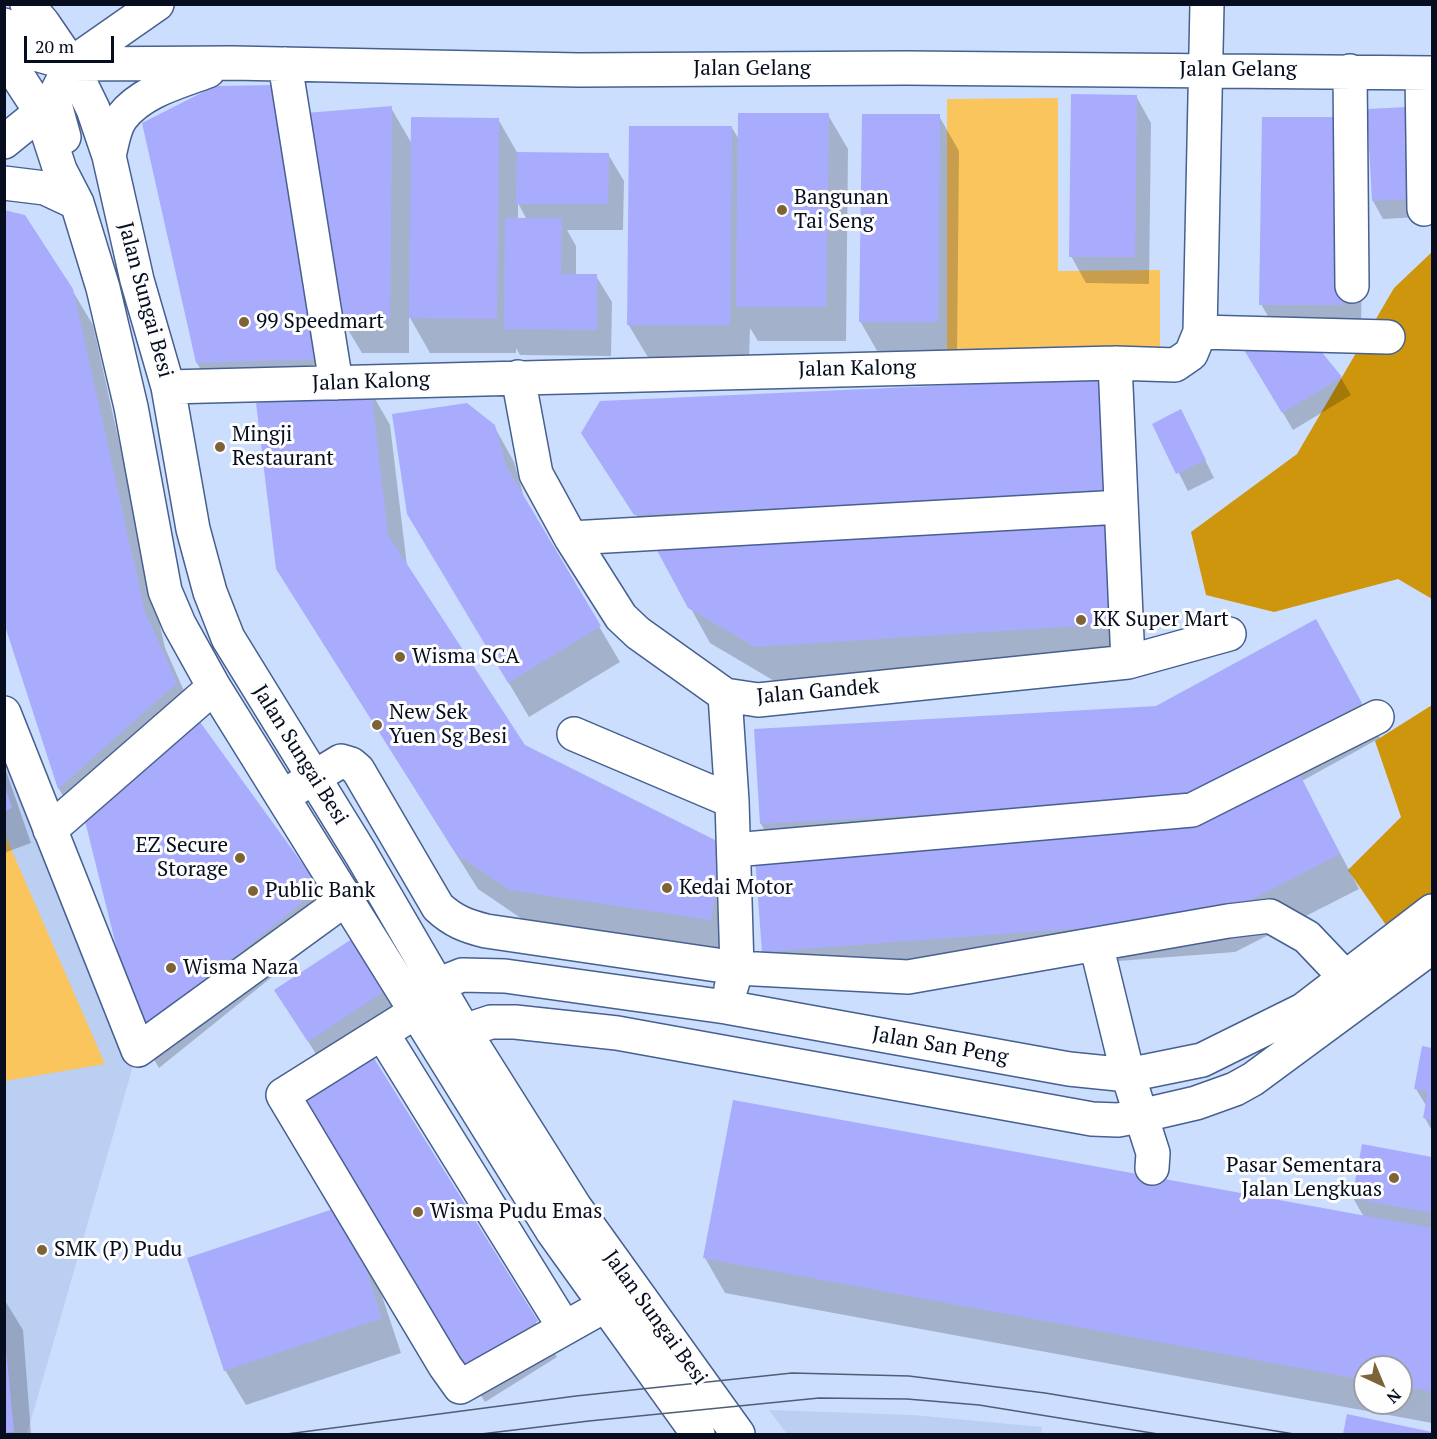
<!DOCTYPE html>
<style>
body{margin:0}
#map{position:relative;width:1437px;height:1439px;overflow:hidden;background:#ccdefe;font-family:"PT Serif",serif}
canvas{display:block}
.frame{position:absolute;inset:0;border:6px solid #050d1f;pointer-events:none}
.north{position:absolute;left:1353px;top:1355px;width:60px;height:60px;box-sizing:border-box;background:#fefefe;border:2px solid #9a9ea5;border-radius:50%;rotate:136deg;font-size:16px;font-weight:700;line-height:24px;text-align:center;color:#050d1f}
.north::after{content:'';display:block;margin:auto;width:21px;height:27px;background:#7d6335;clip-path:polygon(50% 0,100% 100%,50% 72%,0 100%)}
.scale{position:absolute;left:24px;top:36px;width:90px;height:27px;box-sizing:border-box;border:3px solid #050d1f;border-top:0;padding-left:8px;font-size:18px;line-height:21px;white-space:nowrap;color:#050d1f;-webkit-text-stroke:4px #fefefe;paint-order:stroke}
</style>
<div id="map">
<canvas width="1437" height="1439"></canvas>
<div class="frame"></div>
<div class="north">N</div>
<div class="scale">20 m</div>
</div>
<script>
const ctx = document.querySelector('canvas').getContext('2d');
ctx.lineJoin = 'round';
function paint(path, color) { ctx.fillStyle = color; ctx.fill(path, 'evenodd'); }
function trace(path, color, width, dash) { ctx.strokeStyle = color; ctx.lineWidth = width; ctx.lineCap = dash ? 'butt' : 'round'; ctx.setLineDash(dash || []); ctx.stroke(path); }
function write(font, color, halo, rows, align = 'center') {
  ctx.font = font + ' "PT Serif",serif'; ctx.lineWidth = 6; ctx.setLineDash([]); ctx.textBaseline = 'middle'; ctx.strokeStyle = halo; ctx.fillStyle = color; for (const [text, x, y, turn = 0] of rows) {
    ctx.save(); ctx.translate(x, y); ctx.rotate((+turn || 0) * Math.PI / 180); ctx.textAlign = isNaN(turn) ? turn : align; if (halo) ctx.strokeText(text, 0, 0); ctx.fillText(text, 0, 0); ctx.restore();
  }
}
const built = new Path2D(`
 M4 755 133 1066 27 1434H4Z
 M769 1410 913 1415 1042 1427 1041 1434H787Z`);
const green = new Path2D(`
 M1058 98V271L1160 270V350L947 352V99Z
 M5 835 105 1064 5 1081Z`);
const forest = new Path2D(`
 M1432 252V599L1398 579 1274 612 1206 595 1191 532 1297 454 1394 288Z
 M1432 705V894L1388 928 1348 870 1401 817 1375 741Z`);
const shadow = new Path2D(`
 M1136 96 1151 123 1149 284 1086 283 1071 256Z
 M391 108 412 144 498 119 518 154H608L624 181 623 230H567L576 246V276H596L612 302 611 356 520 355 516 348V353H430L409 316V353H362L341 318ZM518 203 527 220H518Z
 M1405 108 1420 217 1383 219 1373 201Z
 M828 115 848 149 846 341H758L750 328 749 360 649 359 628 324 732 128 740 141Z
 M939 116 959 151 957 356H880L860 321Z
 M143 124 341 394 370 390 390 425 407 566 524 746 722 845 730 954 531 925 478 889 277 569 320 396 217 398 197 363Z
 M1363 154 1361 340 1281 339 1261 304Z
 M72 290 93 325 165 648 196 718 319 889 339 923 159 1068 139 1034 86 817 79 823 59 789 4 618Z
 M1247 351 1341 378 1351 395 1293 430Z
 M1109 380 1143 658 776 682 710 643 658 549 583 433Z
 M1181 411 1214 478 1188 491 1154 424Z
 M494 426 514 462 525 501 620 662 529 717 429 549Z
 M1336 656 1380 738 1302 781 1359 889 1235 952 783 987 763 952 757 860 781 859 761 824Z
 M4 765 31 843 4 853Z
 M354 939 403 1016 324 1067 276 990Z
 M1423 1048 1432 1049V1131L1425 1118 1427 1107 1416 1089Z
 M372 1057 557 1357 485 1402 319 1138Z
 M1363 1146 1432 1159V1423L725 1293 705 1258 1364 1217 1353 1198ZM1365 1367H1401V1403H1365Z
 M364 1242 401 1353 246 1405 225 1370Z
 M4 1299 23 1330 31 1434H4Z
 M1348 1416 1432 1434H1344Z`);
const building = new Path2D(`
 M277 85 322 359 196 363 142 123 215 86Z
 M1071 94 1137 95 1135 257H1069Z
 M392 106 390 319H340L305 113Z
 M1406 107 1410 199 1372 201 1367 109Z
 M738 113H829L826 307H736Z
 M862 114H940L938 322H859Z
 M411 117 499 118 497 319 409 318Z
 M1262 117H1344L1342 305H1259Z
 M629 126H732L730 325H627Z
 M517 152 609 153 608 204H516Z
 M4 210 25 215 73 289 145 612 177 683 58 789 4 623Z
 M505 218H562L561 274H597V330L504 329Z
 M1244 350H1320L1342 377 1282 413Z
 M1110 378 1114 493 634 515 581 433 600 401Z
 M371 388 388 535 525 745 723 844 711 920 510 890 456 854 276 569 256 403Z
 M467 403 495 425 506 466 601 626 508 683 407 514 392 414Z
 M1181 409 1206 460 1176 474 1152 424Z
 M1118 513 1124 623 755 647 688 608 653 543Z
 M1316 619 1362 703 1183 800 760 824 754 729 1156 706Z
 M195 715 320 888 138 1034 83 813Z
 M1298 771 1340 854 1215 918 762 952 755 859 1193 826Z
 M5 786 12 808 5 811Z
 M355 937 389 988 308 1042 274 990Z
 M1422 1046 1432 1048V1120L1423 1118 1428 1091 1414 1089Z
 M372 1055 538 1321 463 1368 297 1102Z
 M733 1100 1432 1228V1392L1401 1386V1367H1365V1380L703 1258Z
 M1362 1144 1432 1157V1213L1352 1198Z
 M345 1205 382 1318 224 1371 187 1258Z
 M4 1328 14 1432 4 1433Z
 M1347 1414 1432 1432V1434H1343Z`);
const minor = new Path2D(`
 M27 4 43 23 71 64 93 109 109 156 137 280 168 387 193 529 210 592 228 638 361 854 464 1031 575 1207 738 1434
 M4 25 39 55 71 64 232 63 579 70 906 68 1432 73
 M4 55 41 112 60 170 77 203 103 288 131 407 165 591 179 624 214 687 553 1232 698 1434
 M285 64 336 383
 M1350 71 1352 286
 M1422 73 1424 209
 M64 137 55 104 58 90 71 64 157 4
 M4 142 41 112
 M109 156C112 144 114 127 122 117 142 91 179 82 208 71
 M4 183 45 188 77 203
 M1200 332 1388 337
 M1115 363 1128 662
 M518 377 536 474 571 538 621 617 638 633 725 695 758 700 1128 662 1229 634
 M168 387 1115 363 1175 365 1191 354 1200 332 1207 4
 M571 538 1121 507
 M725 695 732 801 737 968 731 988
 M4 713 138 1050 347 898
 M574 734 732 801
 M295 789 341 761 351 764 358 770 438 907C453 921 466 926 486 931L737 968 908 977 1228 921 1270 916 1307 937 1345 977
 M50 830 214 687
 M734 850 1192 810 1377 717
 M1096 944 1128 1075 1153 1153 1152 1168
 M419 992 462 975 505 976 726 1007 1069 1069 1128 1075 1202 1060 1303 1010 1432 911
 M417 1011 283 1095 445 1366 460 1387 604 1306
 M382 1033 564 1327
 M447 1042 464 1031 491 1022H515L617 1033 1092 1119 1118 1120 1140 1116 1196 1103 1235 1089 1253 1079 1432 947`);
const tram = new Path2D(`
 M287 1434 576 1396 792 1373 909 1376 1045 1393 1294 1434
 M481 1434 589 1421 819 1398 907 1399 979 1405 1158 1434`);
const markers = [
 [782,210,6,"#7d6335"],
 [244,322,6,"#7d6335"],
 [220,447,6,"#7d6335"],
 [1081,620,6,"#7d6335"],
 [400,657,6,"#7d6335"],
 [377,725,6,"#7d6335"],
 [240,858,6,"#7d6335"],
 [667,888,6,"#7d6335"],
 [253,891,6,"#7d6335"],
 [171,968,6,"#7d6335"],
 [1394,1178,6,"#7d6335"],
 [418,1212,6,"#7d6335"],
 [42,1250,6,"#7d6335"]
];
const streetNames = [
 ["Jalan Gelang",752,69],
 ["Jalan Gelang",1238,70],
 ["Jalan Sungai Besi",145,300,75],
 ["Jalan Kalong",857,369,-1],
 ["Jalan Kalong",371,382,-2],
 ["Jalan Gandek",818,692,-5],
 ["Jalan Sungai Besi",300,755,58],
 ["Jalan San Peng",940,1046,10],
 ["Jalan Sungai Besi",655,1318,54]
];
const poiNames = [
 ["Bangunan",794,198],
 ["Tai Seng",794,222],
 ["99 Speedmart",256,322],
 ["Mingji",232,435],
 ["Restaurant",232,459],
 ["KK Super Mart",1093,620],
 ["Wisma SCA",412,657],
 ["New Sek",389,713],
 ["Yuen Sg Besi",389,737],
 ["EZ Secure",228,846,"right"],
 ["Storage",228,870,"right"],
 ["Kedai Motor",679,888],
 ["Public Bank",265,891],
 ["Wisma Naza",183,968],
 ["Pasar Sementara",1382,1166,"right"],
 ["Jalan Lengkuas",1382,1190,"right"],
 ["Wisma Pudu Emas",430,1212],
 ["SMK (P) Pudu",54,1250]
];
paint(built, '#bbcff3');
paint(green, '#fbc55e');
paint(forest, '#ce960c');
paint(shadow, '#0003');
paint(building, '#a9acfd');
trace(minor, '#46608f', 36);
trace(minor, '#fff', 33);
trace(tram, '#515d74', 1.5);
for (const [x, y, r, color] of markers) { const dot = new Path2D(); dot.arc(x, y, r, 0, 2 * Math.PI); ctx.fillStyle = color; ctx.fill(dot); trace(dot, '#fefefe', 2); }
write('21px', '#050d1f', '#fefefe', streetNames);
write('21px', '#050d1f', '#fefefe', poiNames, 'left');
</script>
